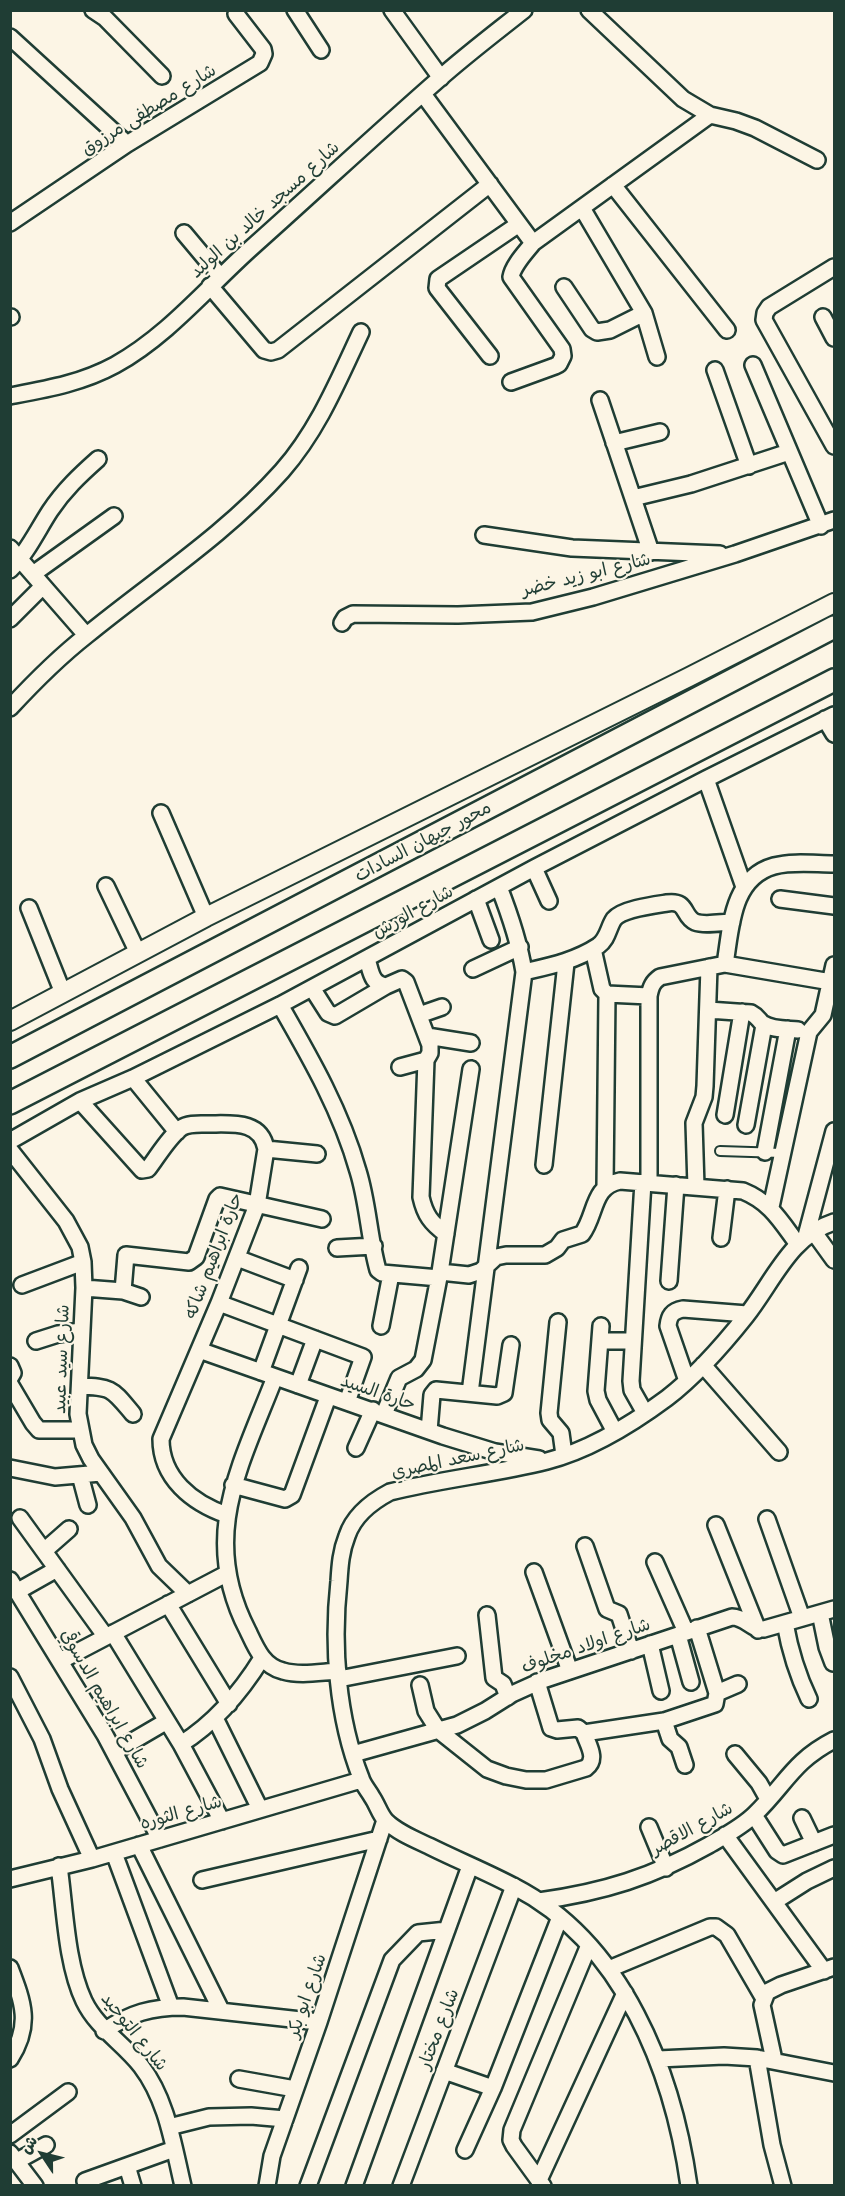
<!DOCTYPE html>
<meta charset="utf-8">
<style>
body{margin:0}
#map{position:relative;width:845px;height:2196px;overflow:hidden;background:#fcf5e5;font-family:"Playpen Sans","Playpen Sans Arabic",sans-serif}
canvas{display:block}
.frame{position:absolute;inset:0;border:12px solid #1f3d34;pointer-events:none}
.north{position:absolute;left:12px;top:2124px;width:60px;height:60px;-webkit-text-stroke:4px #fcf5e5;paint-order:stroke;rotate:305deg;font-size:16px;font-weight:700;line-height:24px;text-align:center;color:#1f3d34}
.north::after{content:'';display:block;margin:auto;width:21px;height:27px;background:#1f3d34;clip-path:polygon(50% 0,100% 100%,50% 72%,0 100%)}
</style>
<div id="map">
<canvas width="845" height="2196"></canvas>
<div class="frame"></div>
<div class="north">ش</div>
</div>
<script>
const ctx = document.querySelector('canvas').getContext('2d');
ctx.lineJoin = 'round';
function trace(path, color, width, dash) { ctx.strokeStyle = color; ctx.lineWidth = width; ctx.lineCap = dash ? 'butt' : 'round'; ctx.setLineDash(dash || []); ctx.stroke(path); }
function write(font, color, halo, rows, align = 'center') {
  ctx.font = font + ' "Playpen Sans","Playpen Sans Arabic",sans-serif'; ctx.lineWidth = 4.5; ctx.setLineDash([]); ctx.textBaseline = 'middle'; ctx.strokeStyle = halo; ctx.fillStyle = color; for (const [text, x, y, turn = 0] of rows) {
    ctx.save(); ctx.translate(x, y); ctx.rotate((+turn || 0) * Math.PI / 180); ctx.textAlign = isNaN(turn) ? turn : align; if (halo) ctx.strokeText(text, 0, 0); ctx.fillText(text, 0, 0); ctx.restore();
  }
}
const service = new Path2D(`
 M720 1151 782 1153`);
const minor = new Path2D(`
 M93 10 105 18 162 76
 M295 10 321 50
 M392 10 441 78
 M589 10 683 99 710 115 736 121 755 128 817 160
 M10 37 127 144
 M423 94 533 243
 M613 185 727 330
 M582 208 644 313 657 357
 M10 223 127 144 260 63 264 54 263 49 236 14
 M184 233 220 276
 M834 267 769 307 765 313 764 320 834 446
 M210 286 264 350 271 352 278 350 490 184
 M564 287 592 329 597 332 610 330 644 313
 M10 317H11
 M823 317 834 338
 M490 356 437 288 438 279 519 224
 M753 365 821 526
 M715 370 749 466
 M511 382 555 366 559 364 563 356 562 349 511 277C513 265 526 252 533 243L710 115
 M10 396C47 389 82 383 115 365 166 337 206 289 249 250 313 193 375 135 439 79 466 55 495 33 524 10
 M600 400 651 552
 M614 443 660 432
 M633 498 691 484 789 452
 M484 535 572 548 720 554
 M10 548 86 635
 M10 570C27 553 37 531 50 511 64 490 80 475 98 459
 M33 574 114 516
 M10 619 43 586
 M342 623 345 618 353 614 458 615 532 612 593 597 735 554 834 520
 M10 708C34 682 59 657 87 635 153 581 225 535 282 471 318 430 338 381 361 332
 M825 719 834 734
 M706 779 744 887
 M161 813 206 917
 M534 868 549 901
 M106 886 138 953
 M476 899 491 940
 M780 899 834 906
 M29 908 63 993
 M593 949 602 989 607 994 649 996
 M367 959C371 971 371 984 386 986L402 979 406 982 430 1045V1053L426 1060 400 1067
 M725 964C731 929 731 878 774 866 793 861 815 864 834 864
 M473 969 520 947
 M524 972C550 966 575 961 598 946 608 939 608 928 614 919 622 909 654 905 667 903 688 900 682 916 695 922 705 926 722 922 732 922
 M312 988 328 1013 335 1016 386 986
 M280 1005C311 1059 341 1111 358 1171 368 1203 369 1238 378 1270L382 1273 439 1278
 M708 1010 751 1013C757 1016 758 1019 762 1023 771 1030 787 1029 798 1030
 M419 1015 442 1007
 M427 1036 471 1043
 M426 1060 421 1197C425 1215 431 1223 446 1234
 M133 1078 177 1132
 M80 1101 142 1170 148 1169C158 1156 168 1138 181 1128 188 1123 199 1124 208 1124 232 1124 261 1120 266 1149L257 1205 219 1303 161 1439C161 1478 192 1503 227 1515
 M725 1115 742 1012
 M746 1125 764 1025
 M10 1141 80 1101 133 1078 280 1005 534 868 706 779 834 715
 M266 1149 317 1154
 M10 1150 66 1221 80 1247 83 1262 84 1288 78 1414 84 1445 91 1459 133 1518 159 1566 188 1594
 M765 1152 788 1029
 M544 1165 566 963
 M643 1182 631 1381 632 1390 645 1413
 M649 1183V996C651 986 653 982 660 977L725 964 831 982
 M605 1187 607 994
 M696 1187 694 1123 704 1097 705 1086 709 967
 M771 1207 809 1032 823 1015 834 965
 M813 1231 834 1260
 M806 1236 834 1131
 M721 1238 727 1189
 M337 1248 374 1246
 M237 1258 295 1280
 M440 1272 469 1275 481 1271 496 1257 506 1255H545L557 1248 563 1240 582 1234C596 1216 592 1186 620 1181L743 1191C770 1202 780 1220 797 1243
 M669 1281 676 1185
 M22 1285 83 1262
 M84 1288 123 1291 141 1297
 M123 1291 126 1255 189 1262 196 1257 217 1199 220 1196 322 1219
 M219 1303 363 1357 347 1402
 M558 1322 549 1413 550 1420 561 1433 564 1455
 M381 1326 391 1274
 M601 1326 596 1391 598 1400 615 1432
 M36 1341 58 1334 81 1331
 M600 1341H633
 M199 1350 443 1436 495 1452 539 1459
 M703 1365 779 1452
 M10 1366 13 1373 10 1378
 M261 1372 299 1268
 M275 1377C240 1467 199 1537 248 1631 256 1648 263 1666 283 1671 300 1676 320 1672 338 1671
 M687 1381 668 1326C669 1316 672 1311 683 1309L747 1314
 M10 1384 33 1423 39 1430H80
 M298 1385 315 1339
 M80 1386C113 1387 112 1389 133 1414
 M470 1393 524 972C519 941 510 915 499 887
 M384 1414 399 1378 416 1369 423 1360 440 1272 471 1069
 M429 1431 432 1395 436 1390 497 1396 504 1393 511 1345
 M356 1448 373 1410
 M10 1468 55 1477 101 1473
 M80 1475 88 1505
 M233 1485 285 1499 292 1495 328 1397
 M20 1518 106 1637
 M767 1519 802 1618
 M716 1525 758 1630
 M585 1546 607 1609 619 1614 631 1651
 M44 1551 69 1529
 M655 1562 686 1632
 M534 1572 570 1671
 M10 1580 105 1735 160 1839
 M18 1591 57 1569
 M168 1604 229 1704
 M820 1613 827 1647 833 1663
 M487 1615 494 1678 503 1684 508 1697
 M785 1623C790 1651 797 1674 809 1699
 M697 1628 717 1693
 M113 1633 181 1744 222 1821
 M678 1635 691 1682
 M650 1644 661 1691
 M60 1661 226 1574
 M10 1677 42 1739 60 1789 92 1859
 M339 1679 457 1656
 M537 1682 551 1728 557 1730 578 1728 584 1733 664 1721 715 1704 717 1693 738 1684
 M420 1685 426 1711 438 1730 487 1769 506 1776 526 1780H546L586 1768C598 1759 588 1745 584 1733
 M215 1718 260 1809
 M664 1721 670 1739 679 1747 685 1765
 M181 1744C216 1722 241 1692 262 1658
 M114 1752 167 1721
 M353 1754 457 1725 485 1711 512 1694 543 1680 732 1617C746 1617 751 1630 764 1629L834 1609
 M735 1754 759 1783 768 1799
 M754 1815 777 1851 783 1855 834 1835
 M802 1818 814 1843
 M649 1827 666 1868
 M725 1835 824 1971
 M139 1845 221 2010
 M114 1853 171 2007
 M59 1866C65 1908 66 1963 84 2001 97 2028 122 2042 141 2066 167 2100 173 2144 183 2186
 M10 1879 92 1859 361 1780
 M202 1880 379 1839
 M539 1901C604 1892 652 1877 709 1845 724 1836 742 1827 755 1814 786 1784 793 1761 834 1740
 M774 1902 807 1881 834 1868
 M10 1968C23 2002 32 2025 10 2059
 M609 1969 710 1927H716L727 1935 763 1997
 M104 2031C130 2013 152 2007 183 2007L319 2022
 M757 2058 772 2145 783 2186
 M658 2059 724 2056 757 2058 834 2073
 M774 2060 762 2005 767 1992 781 1985 834 1967
 M444 2071 493 2088
 M239 2079 295 2089
 M169 2127 209 2117 251 2116 285 2119
 M10 2135 68 2092
 M465 2150 493 2088 560 1917
 M10 2153 35 2186
 M17 2161 46 2145
 M127 2166 133 2186
 M539 2180 625 1993
 M85 2181 174 2149
 M267 2186 272 2156 319 2022 385 1820
 M308 2186 392 1960 418 1933 447 1930
 M354 2186 470 1866
 M401 2186 514 1886
 M543 2186 514 2146 511 2140 512 2130 589 1945
 M689 2186C673 2071 623 1943 515 1887 487 1872 457 1860 429 1846 414 1839 397 1832 386 1821 380 1815 377 1804 372 1797 369 1791 363 1785 361 1778 337 1717 332 1645 339 1581 340 1565 341 1551 347 1536 354 1515 371 1502 390 1492 442 1479 495 1474 547 1461 590 1450 632 1424 667 1398 697 1375 723 1345 746 1316 773 1282 790 1236 834 1222`);
const tertiary = new Path2D(`
 M10 1021 206 917 689 677 834 603`);
const secondary = new Path2D(`
 M10 1057 834 627
 M10 1103 834 680`);
const streetNames = [
 ["شارع مصطفى مرزوق",149,110,-32],
 ["شارع مسجد خالد بن الوليد",265,210,-42],
 ["شارع ابو زيد خضر",586,575,-14],
 ["محور جيهان السادات",423,842,-28],
 ["شارع الورش",413,912,-29],
 ["حارة ابراهيم شاكه",214,1256,-69],
 ["شارع سيد عبيد",62,1359,-88],
 ["حارة السيد",378,1393,19],
 ["شارع سعد المصري",458,1459,-12],
 ["شارع اولاد مخلوف",586,1646,-19],
 ["شارع ابراهيم الدسوقي",104,1699,60],
 ["شارع الثوره",181,1813,-16],
 ["شارع الاقصر",692,1829,-29],
 ["شارع ابو بكر",307,1996,-71],
 ["شارع مختار",439,2029,-69],
 ["شارع التوحيد",134,2032,51]
];
trace(service, '#1f3d34', 12);
trace(minor, '#1f3d34', 20);
trace(tertiary, '#1f3d34', 22);
trace(secondary, '#1f3d34', 26);
trace(service, '#fcf5e5', 8);
trace(minor, '#fcf5e5', 15);
trace(tertiary, '#fcf5e5', 18);
trace(secondary, '#fcf5e5', 21);
write('18px', '#1f3d34', '#fcf5e5', streetNames);
</script>
